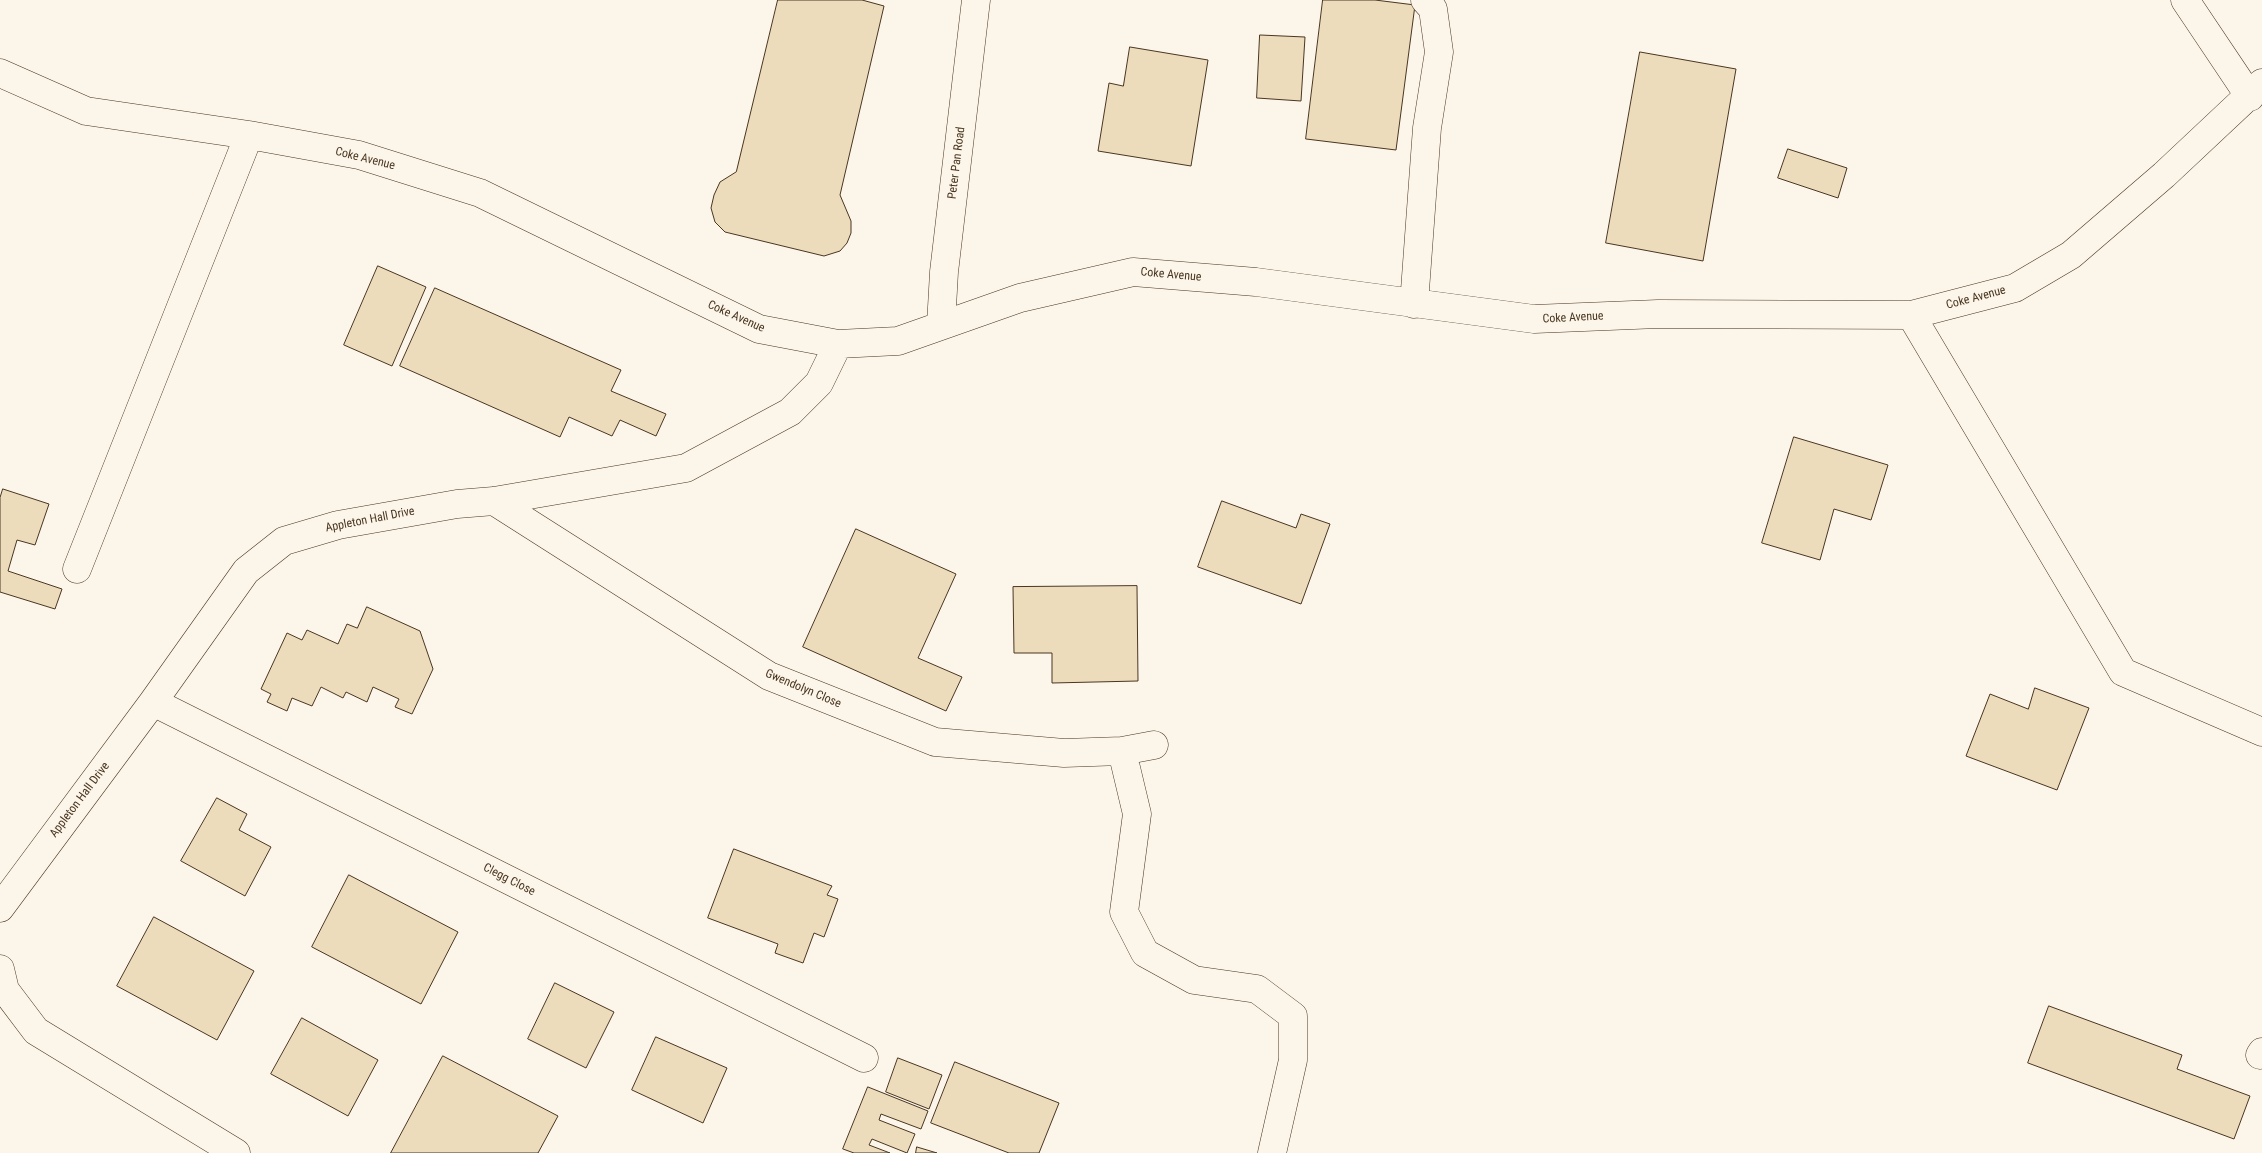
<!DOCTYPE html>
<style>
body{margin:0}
canvas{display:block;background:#fbf6e9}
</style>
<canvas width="2262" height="1153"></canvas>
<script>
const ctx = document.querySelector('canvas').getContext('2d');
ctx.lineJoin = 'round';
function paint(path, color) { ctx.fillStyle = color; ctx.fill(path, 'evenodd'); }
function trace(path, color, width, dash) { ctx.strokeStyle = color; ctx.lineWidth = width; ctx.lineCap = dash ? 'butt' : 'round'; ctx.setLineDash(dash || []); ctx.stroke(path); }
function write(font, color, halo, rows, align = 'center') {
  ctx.font = font + ' "Roboto Condensed",sans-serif'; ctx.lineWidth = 4; ctx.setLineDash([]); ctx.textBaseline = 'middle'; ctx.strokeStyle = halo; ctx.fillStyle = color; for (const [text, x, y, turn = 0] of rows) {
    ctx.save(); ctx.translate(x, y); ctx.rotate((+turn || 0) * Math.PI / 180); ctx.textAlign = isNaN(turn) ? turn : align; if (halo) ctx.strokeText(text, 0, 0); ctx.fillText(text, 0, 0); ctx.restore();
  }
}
const building = new Path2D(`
 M778 0H862L884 6 840 195 851 221V233L847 243 840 251 824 256 725 232 715 222 711 208 714 195 720 182 736 172Z
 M1323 0H1375L1415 5 1396 150 1306 139Z
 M1260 35 1305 37 1301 101 1257 98Z
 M1130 47 1208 60 1191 166 1098 151 1109 83 1123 86Z
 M1640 52 1736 69 1703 261 1606 243Z
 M1788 149 1847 168 1838 198 1778 178Z
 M378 266 426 287 392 366 344 345Z
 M435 288 621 370 611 391 666 414 656 436 620 420 612 436 569 417 560 437 400 366Z
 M1794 437 1888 465 1871 520 1834 509 1820 560 1762 543Z
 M3 489 49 504 35 545 17 540 8 571 62 589 55 609 0 592V498Z
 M1222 501 1296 528 1301 514 1330 524 1301 604 1198 567Z
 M856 529 956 574 918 658 962 677 946 711 803 647Z
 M1137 586 1138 681 1052 683V653H1014L1013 587Z
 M367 607 420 631 433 669 412 714 395 707 399 699 373 687 367 702 346 692 343 698 321 687 312 706 292 698 287 711 267 702 271 694 261 689 287 633 302 640 307 630 338 644 347 624 357 628Z
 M2035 688 2089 708 2057 790 1966 756 1990 694 2028 709Z
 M217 798 247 814 239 830 271 847 245 896 181 861Z
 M734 849 832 886 827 895 838 899 824 937 814 933 803 963 775 953 778 944 708 918Z
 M349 875 458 932 421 1004 312 947Z
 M154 917 254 971 217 1040 117 986Z
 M555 983 614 1012 586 1068 528 1039Z
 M2049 1006 2182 1055 2177 1069 2250 1096 2234 1139 2028 1063Z
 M302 1018 378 1060 348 1116 271 1074Z
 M656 1037 727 1068 703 1123 632 1090Z
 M443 1056 558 1116 538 1153H391Z
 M898 1058 942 1075 929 1109 886 1092Z
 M955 1062 1059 1103 1039 1153H1009L931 1123Z
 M868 1087 928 1111 921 1129 881 1114 879 1120 915 1134 907 1153 872 1139 869 1145 890 1153H854L843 1149Z
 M917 1147 937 1153H916Z`);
const minor = new Path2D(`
 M2185 0 2250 97
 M0 73 86 111 249 135 359 155 480 193 759 329 838 344 898 341 1020 298 1133 272 1256 282 1534 319 1658 314 1911 315 2015 288 2071 255 2164 175 2262 83
 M1414 304 1427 128 1439 52 1433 9 1425 0
 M1911 315 2123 672 2262 732
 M941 325 944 272 976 0
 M494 501 769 676 935 742 1064 753 1122 751 1154 745
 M77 569 249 135
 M153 702 864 1058
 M1122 751 1137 814 1124 912 1145 953 1194 980 1257 989 1293 1016V1060L1272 1153
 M0 908 153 702 246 571 284 541 338 525 457 504 494 501 686 468 790 412 819 383 838 344
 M0 969 5 990 36 1031 236 1153
 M2260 1055 2262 1052`);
const streetNames = [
 ["Coke Avenue",365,159,14],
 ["Peter Pan Road",957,163,-83],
 ["Coke Avenue",1171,275,5],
 ["Coke Avenue",1976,298,-15],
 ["Coke Avenue",736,317,24],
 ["Coke Avenue",1573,318,-3],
 ["Appleton Hall Drive",370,520,-11],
 ["Gwendolyn Close",803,689,23],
 ["Appleton Hall Drive",80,800,-53],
 ["Clegg Close",509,880,27]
];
paint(building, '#ecdcbc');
trace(building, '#4a3520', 1);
trace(minor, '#4a3520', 29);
trace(minor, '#fbf6e9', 28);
write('12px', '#4a3520', '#fbf6e9', streetNames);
</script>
